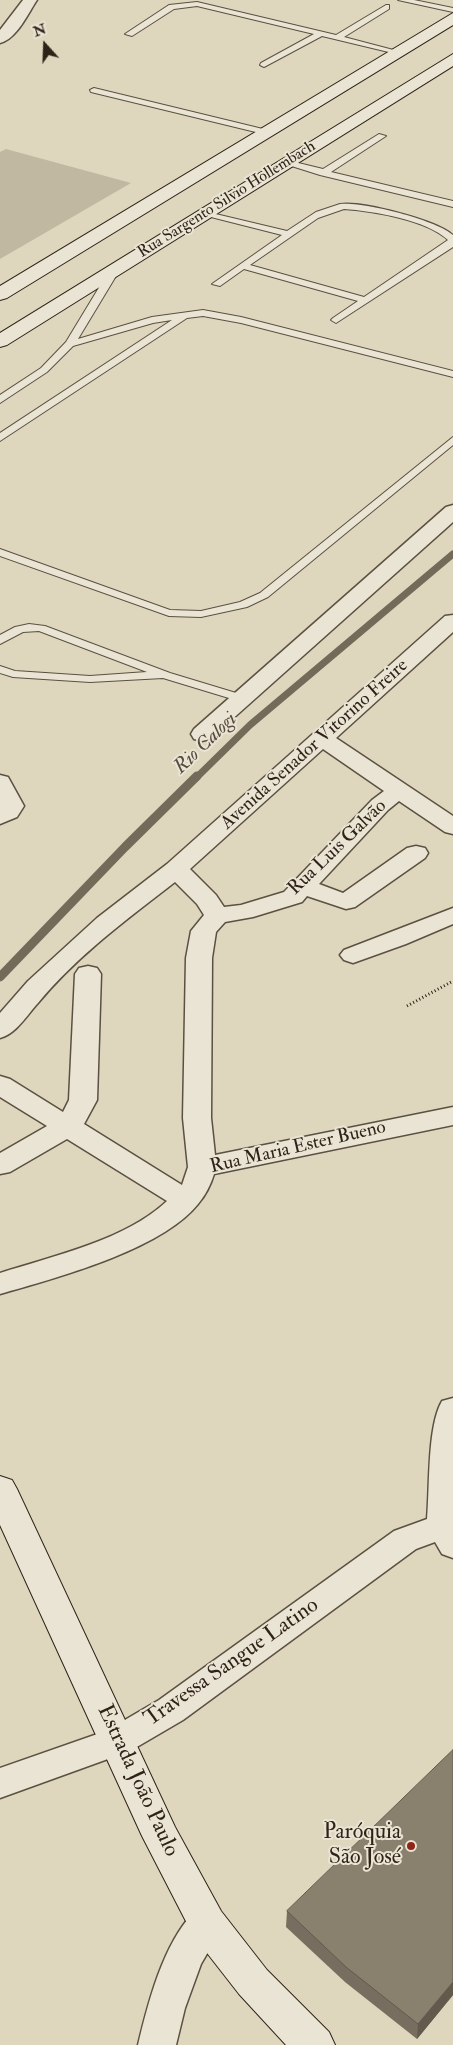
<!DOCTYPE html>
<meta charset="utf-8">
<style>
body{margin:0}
#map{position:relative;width:453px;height:2045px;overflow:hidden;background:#ded6bd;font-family:"IM FELL Double Pica",serif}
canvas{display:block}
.north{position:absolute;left:20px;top:20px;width:50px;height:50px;-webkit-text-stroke:4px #eae4d4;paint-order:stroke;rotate:340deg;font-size:14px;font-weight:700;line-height:20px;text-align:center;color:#2f2318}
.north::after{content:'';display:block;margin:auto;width:18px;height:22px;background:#2f2318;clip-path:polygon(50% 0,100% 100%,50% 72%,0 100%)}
</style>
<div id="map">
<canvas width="453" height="2045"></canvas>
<div class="north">N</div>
</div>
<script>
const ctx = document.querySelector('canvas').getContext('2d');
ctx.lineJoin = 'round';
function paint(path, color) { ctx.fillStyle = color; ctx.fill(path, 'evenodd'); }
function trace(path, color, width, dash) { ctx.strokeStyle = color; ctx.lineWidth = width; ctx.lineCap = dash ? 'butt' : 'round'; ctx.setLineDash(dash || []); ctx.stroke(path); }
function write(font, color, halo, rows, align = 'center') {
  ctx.font = font + ' "IM FELL Double Pica",serif'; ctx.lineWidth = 4; ctx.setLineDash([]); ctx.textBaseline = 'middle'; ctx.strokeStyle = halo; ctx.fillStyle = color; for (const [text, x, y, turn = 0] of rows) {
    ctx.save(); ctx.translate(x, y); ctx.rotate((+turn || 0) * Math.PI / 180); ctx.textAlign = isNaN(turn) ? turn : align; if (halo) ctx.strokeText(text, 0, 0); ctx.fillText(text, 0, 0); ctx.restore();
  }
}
const green = new Path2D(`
 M6 149 131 183 0 259V152Z`);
const streamFar1 = new Path2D(`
 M196 778 250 725 453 554`);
const stream = new Path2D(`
 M0 977 125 847 197 776`);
const path = new Path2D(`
 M407 1006 453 981`);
const lane = new Path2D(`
 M398 0H414L453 8V12Z
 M197 2 336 35 386 5H389V9L344 37 401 52 397 54 322 36 264 67 260 65 261 63 314 34 197 6 174 9 132 36 125 34 169 5Z
 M94 88 267 130 268 132 264 134 91 92 90 90Z
 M379 134 386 136 331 172 453 201V207L320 175 282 163 286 160 323 169Z
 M340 204C362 201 437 220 453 235V247L336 323 331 320 333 318 358 301 244 269 220 286 212 284 282 235 203 215V211L287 231 316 212ZM344 209C373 211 427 220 448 240L364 297 250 265 318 218Z
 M114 268 119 271 78 339 152 317 203 310 241 317 453 371V377L241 323 203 316 187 318 0 441V433L172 320 153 323 73 346 47 372 0 403V395L41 368 66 342 109 271Z
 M453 437V445L268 597 247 607 201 617 169 616 0 556V549L170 610 201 611 240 602 260 593Z
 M29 624 45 626 170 673 246 696 248 698 242 702 163 678 90 682 13 677 0 673V666L15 671 90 676 147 672 39 631 23 632 0 644V635L15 627Z`);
const street = new Path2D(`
 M23 0H37C28 13 17 39 0 43V30Z
 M453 505V522L210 739 202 741 194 739 191 734 194 729 446 507Z
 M453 615V632L336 738 453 816V834L445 832 399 801 388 810 319 884 343 893 407 848 416 846 425 848 428 853 425 858 355 907 346 909 307 896 302 902 253 917 225 922 216 932 212 958 211 1118 215 1155 453 1107V1125L214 1174C211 1184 205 1196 198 1204 161 1250 56 1278 0 1294V1273C53 1256 126 1240 167 1201L67 1139 10 1172 0 1174V1153L47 1126 0 1097V1076L10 1079 63 1112 69 1100 75 974 79 968 88 966 97 968 101 974 97 1100 84 1124 182 1185 188 1167 183 1118 186 958 191 931 204 915 197 904 175 882C127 919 77 956 38 1003 27 1015 16 1034 0 1038V1013L28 981 97 918 167 864 445 616ZM323 749 384 791 372 800 284 892 241 905 224 907 216 895 190 869Z
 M0 775 8 777 24 806 17 817 0 824Z
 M453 908V924L406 944 353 963 344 960 340 955 344 950Z
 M453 1398V1558L442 1554 435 1542 416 1549 183 1720 130 1751 0 1798V1768L106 1731 159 1700 394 1531 427 1519C430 1487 427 1427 442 1401Z
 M207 1907 220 1912 225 1923 201 1964 185 2008 176 2045H138C148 2003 163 1945 193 1913 196 1910 203 1908 207 1907Z`);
const secondary = new Path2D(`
 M453 13V25L7 298 0 300V286Z
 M453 54V66L7 345 0 347V333Z
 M0 1476 12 1480 17 1489 175 1827 221 1911 267 1970 329 2032 335 2045H286L239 1994 193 1935 142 1836 0 1525Z`);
const wall = new Path2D(`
 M453 1750V1995L417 2039 345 1982 286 1927 287 1911Z`);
const shadedWall = new Path2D(`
 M453 1982V1995L417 2039 418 2024Z`);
const building = new Path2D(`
 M453 1750V1982L418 2024 346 1967 287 1911Z`);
const markers = [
 [411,1846,5,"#8f2418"]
];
const farStreetnames = [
 ["Rua Sargento Silvio Hollembach",227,200,-32]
];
const streetNames = [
 ["Avenida Senador Vitorino Freire",315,745,-42],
 ["Rua Luis Galvão",338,848,-44],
 ["Rua Maria Ester Bueno",298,1148,-13]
];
const waterNames = [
 ["Rio Calogi",206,744,-44]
];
const nearStreetnames = [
 ["Travessa Sangue Latino",232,1663,-35],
 ["Estrada João Paulo",137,1781,65]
];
const nearPoinames = [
 ["Paróquia",401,1833],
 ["São José",401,1858]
];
paint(green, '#c0b8a1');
trace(streamFar1, '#746a59', 7);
trace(stream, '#746a59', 9);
trace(lane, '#5b5041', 2);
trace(street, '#5b5041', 3);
trace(secondary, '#2f2318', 2);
trace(path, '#2f2318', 3, [1, 2.5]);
paint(lane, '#eae4d4');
paint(street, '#eae4d4');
paint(secondary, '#eae4d4');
paint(wall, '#776e5f');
paint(shadedWall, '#615a4d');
paint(building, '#8a806e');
trace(building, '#615a4d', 1);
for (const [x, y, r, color] of markers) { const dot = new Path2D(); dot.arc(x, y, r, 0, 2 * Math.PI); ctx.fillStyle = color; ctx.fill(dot); trace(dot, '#eae4d4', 2); }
write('16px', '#2f2318', '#eae4d4', farStreetnames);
write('19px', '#2f2318', '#eae4d4', streetNames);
write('italic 20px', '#574c3e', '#eae4d4', waterNames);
write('22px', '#2f2318', '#eae4d4', nearStreetnames);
write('22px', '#2f2318', '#eae4d4', nearPoinames, 'right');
</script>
